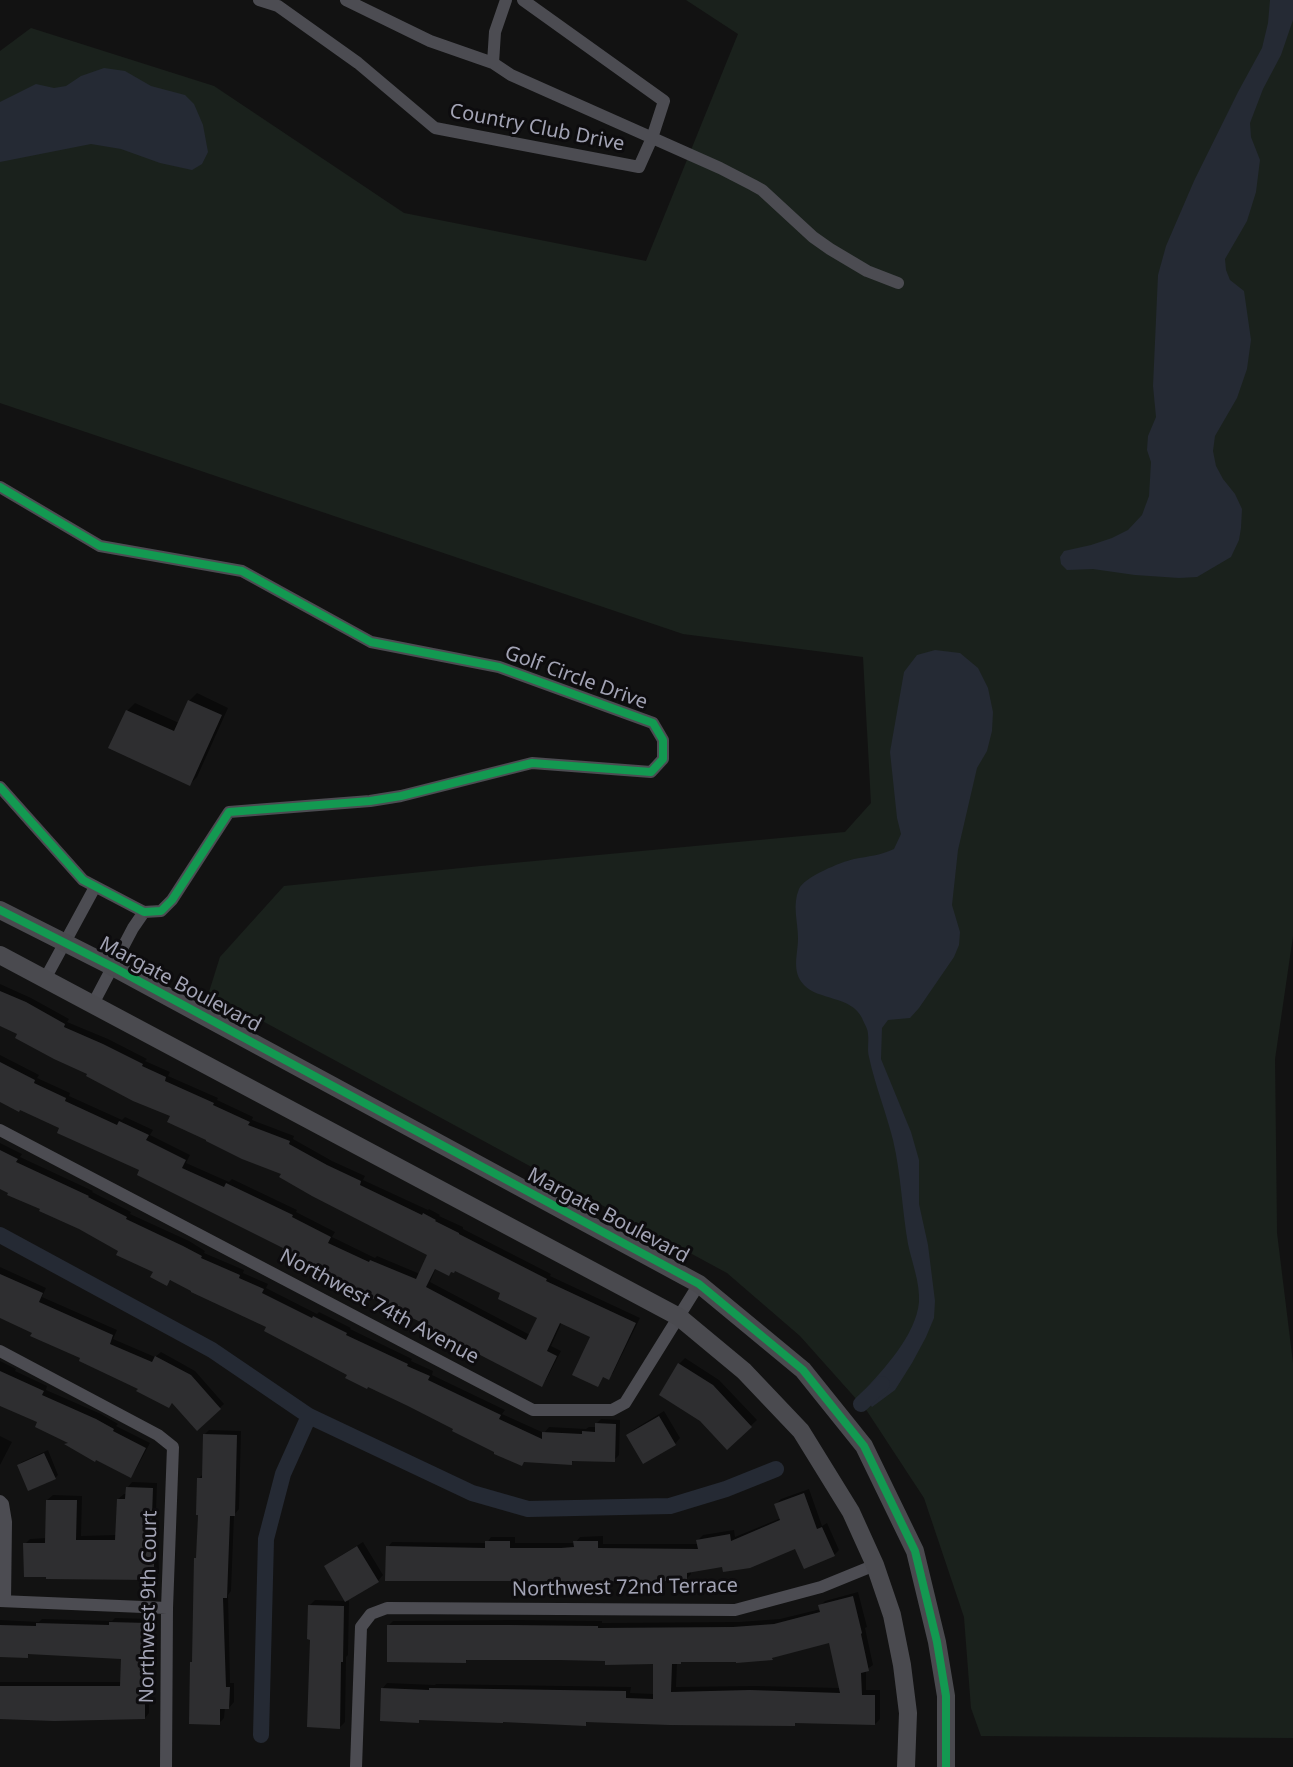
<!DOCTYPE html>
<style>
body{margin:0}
canvas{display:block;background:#121212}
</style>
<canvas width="1293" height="1767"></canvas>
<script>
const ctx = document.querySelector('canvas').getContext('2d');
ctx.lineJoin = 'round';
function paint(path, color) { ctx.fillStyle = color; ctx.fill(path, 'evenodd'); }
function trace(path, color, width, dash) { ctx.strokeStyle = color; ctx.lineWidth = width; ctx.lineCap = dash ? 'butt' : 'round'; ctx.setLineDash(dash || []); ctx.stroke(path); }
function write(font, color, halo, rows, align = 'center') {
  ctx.font = font + ' "Noto Sans",sans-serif'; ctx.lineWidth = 6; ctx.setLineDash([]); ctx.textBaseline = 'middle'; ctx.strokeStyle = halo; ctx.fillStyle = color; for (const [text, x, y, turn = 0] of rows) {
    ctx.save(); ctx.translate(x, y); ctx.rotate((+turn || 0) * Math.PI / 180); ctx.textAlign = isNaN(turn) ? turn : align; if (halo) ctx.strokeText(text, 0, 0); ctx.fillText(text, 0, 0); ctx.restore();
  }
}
const green = new Path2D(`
 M686 0H1293V936L1275 1059 1277 1233 1293 1363V1738L981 1736 971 1708 964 1617 924 1498 867 1411 800 1336 727 1273 209 992 220 957 284 886 481 866 845 832 871 803 863 657 683 634 0 403V51L31 28 214 86 404 213 646 261 738 34Z`);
const water = new Path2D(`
 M1270 0H1293V20L1281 55 1263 89 1250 123 1251 137 1260 160 1256 192 1247 221 1225 259 1226 270 1230 280 1244 291 1251 340 1247 369 1237 398 1215 436 1213 451 1216 466 1223 479 1235 494 1242 509 1241 528 1239 540 1231 557 1197 577 1179 578 1135 575 1093 569 1067 570 1061 564 1060 557 1064 551 1091 545 1112 538 1128 530 1142 515 1149 496 1151 462 1147 450 1148 436 1156 417 1153 386 1158 275 1166 246 1194 181 1238 92 1262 48 1268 23Z
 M104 68 125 71 151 86 185 95 194 104 203 125 208 152 202 164 192 170 160 163 121 149 91 144 0 162V102L36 84 54 88 66 86 81 76Z
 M935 650 960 653 978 668 988 688 993 712 992 731 987 751 977 768 958 850 952 905 960 932 959 945 954 957 919 1008 910 1018 888 1020 882 1028 881 1059 911 1132 919 1160V1204L928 1245 935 1301 934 1318 926 1337 912 1363 895 1390 872 1407 862 1393C884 1369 916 1335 919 1302 920 1282 912 1263 908 1244 902 1209 901 1174 893 1140 886 1112 875 1085 869 1057 867 1050 869 1042 868 1034 868 1029 864 1023 862 1018 852 996 817 1000 804 985 791 971 798 955 798 938 798 922 792 905 799 889 804 877 841 862 854 859 869 856 879 856 894 849L901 834 897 818 890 752 904 672 917 655Z`);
const shadow = new Path2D(`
 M197 693 228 708 197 777 190 784 110 748 128 710 135 703 179 723 189 701Z
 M0 984 31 998 69 1019 67 1022 108 1039 147 1059 145 1061 170 1072 168 1076 218 1098 217 1100 253 1117 252 1120 294 1136 293 1139 332 1161 365 1176 363 1180 428 1210 429 1209 440 1215 439 1216 463 1227V1229L551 1274 550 1276 640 1318 613 1373 608 1378 607 1371 597 1385 592 1337 562 1322 551 1346 561 1351 546 1380 542 1385 411 1313 360 1289 285 1247 61 1127 0 1100V1055L39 1075 37 1078 70 1093 69 1096 122 1120 125 1117 153 1130 150 1135 190 1155 186 1163 229 1182 232 1179 297 1210 296 1212 335 1232 332 1237 375 1258 377 1256 420 1274 429 1254 283 1174 0 1025ZM436 1268 455 1269 502 1292 539 1317 530 1335 430 1282Z
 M0 1143 22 1154 20 1157 93 1191 92 1192 131 1212 130 1214 189 1241 205 1251 204 1253 244 1270 243 1273 268 1284 266 1288 317 1314 319 1312 351 1328 350 1329 412 1359 411 1361 433 1371 432 1375 505 1410 502 1414 544 1433 549 1427 586 1429 589 1427H596V1424L601 1419 620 1420 619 1455 614 1460 575 1459 571 1463 526 1461 522 1464 455 1428 349 1374 268 1327 172 1279 167 1284 155 1271 119 1250 0 1187Z
 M0 1267 46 1288 42 1297 117 1330 113 1339 155 1357 161 1352 195 1371 224 1404 197 1429 173 1402 169 1407 140 1388 0 1316Z
 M685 1358 719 1380 757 1420 727 1448 701 1420 661 1394 679 1364Z
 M0 1361 16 1369 15 1371 47 1386 46 1390 101 1414 118 1424 116 1426 150 1443 135 1471 131 1476 67 1444 69 1442 39 1422 0 1405Z
 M664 1411 680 1438 675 1444 628 1435 633 1430Z
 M209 1430 241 1431 239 1509 234 1515 231 1591 228 1595 230 1683H234V1702L229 1708 225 1707 224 1718 219 1723 191 1663 194 1660 199 1478 203 1474 204 1435Z
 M0 1436 12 1442 0 1465Z
 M48 1450 58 1475 55 1478 18 1465 22 1462Z
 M132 1482 157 1483 155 1541H158L159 1573 153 1578 25 1544 30 1539 47 1538V1500L53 1495 82 1496 81 1536 117 1535 118 1499 124 1494H127V1488Z
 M809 1489 822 1526 827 1523 839 1550 834 1555 796 1547 723 1565 691 1571V1574L686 1579 388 1547 392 1542 487 1543 491 1537H515V1543H575L580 1537 603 1536V1544H699L698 1540 703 1535 734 1530 735 1537 781 1518 776 1504 781 1499Z
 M363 1542 383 1575 378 1581 326 1566 332 1561Z
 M858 1592 867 1627 865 1628 873 1665 866 1670V1690H880V1719L875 1724 797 1722 794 1724 589 1720 585 1724 421 1719 418 1721 382 1689 387 1683 435 1685 436 1684 631 1687 630 1693 654 1694 655 1662 606 1659H468L465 1662 388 1626 393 1621 516 1620 602 1621V1623L739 1622 780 1619 821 1609 820 1606 825 1601ZM830 1641 840 1688 756 1686 676 1687 677 1662 682 1660 772 1659 776 1655Z
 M315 1600 349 1601 348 1655 346 1657 345 1722 340 1727 311 1638 310 1605Z
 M115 1618 152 1619V1652L149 1654V1713L145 1718 0 1719V1682H122V1657L31 1652 27 1656 0 1655V1620L39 1622 42 1619 112 1621Z`);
const canal = new Path2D(`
 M0 1235 212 1350 309 1416 472 1493 528 1509 670 1506 726 1489 776 1469
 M861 1404 882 1384
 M261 1735 266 1539 283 1474 309 1416`);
const building = new Path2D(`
 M188 700 222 715 190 786 108 748 126 710 174 731Z
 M0 991 26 1002 65 1024 64 1027 103 1044 143 1064 142 1066 166 1077 165 1081 214 1103 213 1105 250 1122 248 1125 290 1141 289 1144 327 1165 361 1181 360 1185 422 1215 423 1213 436 1220 435 1221 459 1233V1234L547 1279 546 1281 636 1323 609 1380 603 1377 598 1387 572 1375 590 1337 560 1323 547 1351 557 1356 542 1387 430 1329 431 1327 408 1316 409 1314 357 1292 358 1290 282 1250 283 1248 137 1175 139 1170 57 1133 59 1128 20 1110 19 1112 0 1102V1062L35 1080 34 1083 66 1098 65 1101 117 1125 119 1121 149 1135 146 1140 186 1160 182 1168 224 1187 226 1183 293 1215 292 1217 331 1237 328 1243 369 1262 370 1260 416 1279 427 1255 312 1196 279 1177 281 1174 242 1159 206 1141V1140L167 1122 170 1116 133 1101 86 1076 87 1074 54 1059 15 1038 17 1034 0 1026ZM435 1269 449 1276 451 1272 454 1273 455 1271 500 1293 498 1299 537 1318 526 1340 426 1287Z
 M0 1150 18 1159 16 1162 89 1196 88 1197 127 1217 126 1219 183 1246 202 1256 201 1258 240 1275 239 1278 264 1289 262 1293 312 1318 313 1316 347 1333 346 1335 408 1364 407 1366 430 1376 428 1380 501 1415 499 1419 542 1439V1432L582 1434V1431L595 1432V1423L616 1424 615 1462 572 1461V1465L524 1462 522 1466 494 1454V1452L452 1431 453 1429 408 1406 368 1387 367 1389 345 1378 347 1375 264 1331 266 1327 191 1292V1291L170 1280 167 1286 150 1277 153 1272 116 1255 118 1251 79 1229 39 1211 40 1209 7 1195 8 1193 0 1189Z
 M0 1274 43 1293 39 1302 113 1335 110 1344 152 1362 155 1356 191 1375 221 1409 197 1431 172 1403 169 1408 136 1391 138 1389 79 1361 80 1358 30 1336 32 1333 0 1318Z
 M678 1363 713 1385 752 1427 727 1450 700 1421 659 1395Z
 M0 1371 44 1391 42 1395 96 1419 114 1429 113 1431 146 1448 131 1478 96 1460 95 1462 64 1444 68 1443 35 1427 37 1422 0 1406Z
 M659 1416 676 1445 643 1464 626 1435Z
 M203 1434 237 1435 235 1516H230L227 1598H223L226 1687H230L229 1709H220V1725L189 1724 190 1662H192L194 1558H196L198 1515H196L197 1478H202Z
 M44 1453 56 1479 28 1491 17 1465Z
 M126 1487 153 1488 151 1545H154V1580L46 1579V1577H24L23 1543H45L46 1500H77L76 1540H115L117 1499H125Z
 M804 1493 817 1529 822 1527 835 1556 804 1569 795 1549 750 1568 723 1572 722 1567 687 1573V1581H663V1582L599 1581V1583H582L561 1581H385L386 1546 485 1548V1541H510V1548H561L574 1547 573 1541H598V1548L698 1549 696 1540 730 1534 731 1541 780 1520 774 1504Z
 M357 1546 379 1582 345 1602 324 1566Z
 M853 1596 862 1633 861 1634 869 1671 861 1673 862 1695H875V1725L795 1723V1726L670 1725 586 1722V1726L503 1722V1723L419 1720V1723L380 1721 381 1688 429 1690V1688L626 1691V1698L653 1699V1664L605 1665V1661L560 1660H466V1663L387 1662V1625H510L598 1626V1628L733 1627 774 1624 820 1612 818 1605ZM829 1643 840 1693 750 1690 671 1692 672 1664H681V1662H736V1663L773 1660 772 1658Z
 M308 1605 344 1606 343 1662H341L340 1729 307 1727 310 1640 307 1639Z
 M109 1622 148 1623V1658H145V1719L54 1721 0 1719V1686H120L121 1659 28 1654V1658L0 1657V1625L36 1626V1623L109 1625Z`);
const street = new Path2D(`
 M259 0 278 6 358 63 435 128 639 167 652 138 664 101 523 0
 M346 0 430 41 493 63 511 75 720 168 753 185 762 190 813 237 830 249 867 271 898 283
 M493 63 495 32 506 0
 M0 487 100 546 242 571 371 642 499 667 653 723 663 740V759L651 772 532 763 401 796 370 801 229 812 172 900 161 911 144 912 83 880 0 787
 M45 979 95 887
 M93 1004 133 928 144 912
 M0 1130 533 1410H612L625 1403 699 1284
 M0 1351 158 1435 173 1447 167 1608 166 1767
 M0 1501 3 1504 6 1522 5 1601
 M0 1601 167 1608
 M356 1767 361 1627 371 1614 387 1608 735 1610 821 1587 875 1565`);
const secondary = new Path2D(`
 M0 910 113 967 699 1284 803 1370 864 1446 915 1551 937 1642 946 1696V1767
 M0 955 679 1317 744 1371 801 1431 851 1512 875 1565 892 1615 902 1665 908 1713 906 1767`);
const cycleway = new Path2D(`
 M0 487 100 546 242 571 371 642 499 667 653 723 663 740V759L651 772 532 763 401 796 370 801 229 812 172 900 161 911 144 912 83 880 0 787
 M0 910 113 967 699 1284 803 1370 864 1446 915 1551 937 1642 946 1696V1767`);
const streetNames = [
 ["Country Club Drive",537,128,11],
 ["Golf Circle Drive",576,678,20],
 ["Margate Boulevard",180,985,28],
 ["Margate Boulevard",608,1216,28],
 ["Northwest 74th Avenue",379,1307,28],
 ["Northwest 72nd Terrace",625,1588,-1],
 ["Northwest 9th Court",149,1607,-89]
];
paint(green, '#1a211c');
paint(water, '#252a34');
paint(shadow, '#0007');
trace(canal, '#252a34', 16);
paint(building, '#2e2e30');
trace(street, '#4c4c52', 12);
trace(secondary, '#4a4a4f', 18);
trace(cycleway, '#139951', 8);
write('20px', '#a2a3b4', '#0d0c0e', streetNames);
</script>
